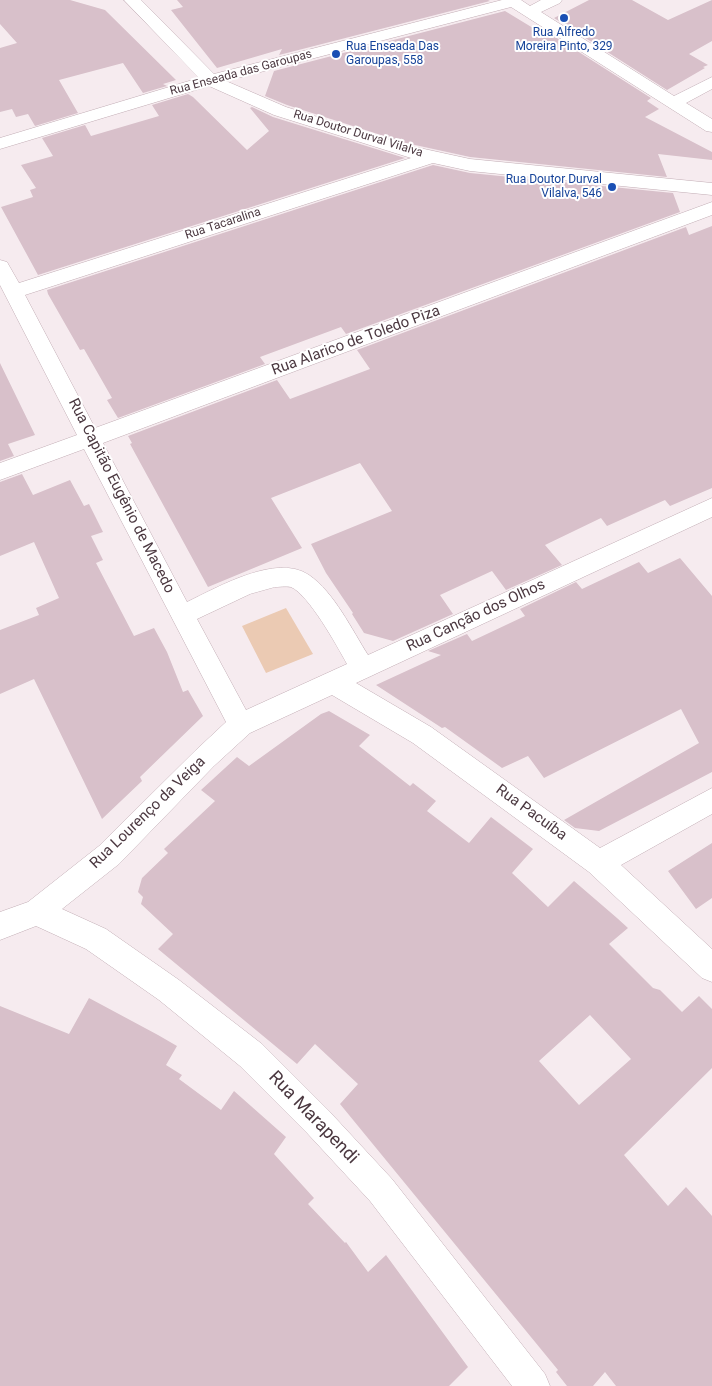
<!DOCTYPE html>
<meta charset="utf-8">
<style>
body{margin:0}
canvas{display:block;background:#f6ebef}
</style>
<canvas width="712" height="1386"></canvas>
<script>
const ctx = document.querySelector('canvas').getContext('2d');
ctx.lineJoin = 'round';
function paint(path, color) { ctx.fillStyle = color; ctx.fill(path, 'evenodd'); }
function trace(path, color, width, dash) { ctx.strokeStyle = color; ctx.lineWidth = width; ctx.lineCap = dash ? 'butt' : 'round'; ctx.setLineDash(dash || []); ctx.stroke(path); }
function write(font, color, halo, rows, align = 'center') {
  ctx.font = font + ' Roboto,sans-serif'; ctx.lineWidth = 4; ctx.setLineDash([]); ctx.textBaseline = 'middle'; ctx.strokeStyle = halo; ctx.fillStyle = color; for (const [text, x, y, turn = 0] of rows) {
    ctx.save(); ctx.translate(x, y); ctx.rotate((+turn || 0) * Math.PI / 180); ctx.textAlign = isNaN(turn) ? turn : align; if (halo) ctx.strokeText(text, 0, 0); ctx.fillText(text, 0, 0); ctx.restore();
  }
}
const green = new Path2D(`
 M286 608 313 654 266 673 242 626Z`);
const building = new Path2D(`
 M0 0H70L105 10 176 80 163 84 167 86 143 93 123 63 59 80 78 113 35 126 28 114 16 117 12 109 0 112V48L17 43 0 24Z
 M177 0H488L490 1 279 55 282 49 217 68 171 10 183 7Z
 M589 0H632L668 20 712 0V41L689 54 708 65 703 67 705 68 667 90 554 18Z
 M505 11 533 28 538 26 651 98 647 101 659 109 645 117 712 152V160L658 154 667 177 470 157 406 143 287 105 265 96 274 71Z
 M188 94 193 97 247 150 269 131 250 108 252 107 273 117 405 158 38 275 1 207 33 197 30 190 36 188 21 165 53 156 42 138 85 125 91 136 159 116 152 105Z
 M433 165 470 173 673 193 680 212 346 334 341 327 260 357 265 364 118 418 107 400 112 398 84 349 80 350 48 294 47 290Z
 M712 226V488L670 506 665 500 607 526 601 518 545 545 562 565 506 590 492 571 440 595 453 614 393 641 364 633 352 614 353 613 326 573 311 544 392 511 360 463 271 498 302 548 208 587 130 444 132 443 128 436 277 380 290 399 370 369 357 350 686 227 689 235Z
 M0 363 35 435 8 444 14 456 0 461Z
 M22 474 33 495 70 480 84 506 89 504 103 532 91 536 103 560 96 563 134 636 154 628 167 652 183 692 188 690 203 716 140 777 142 781 102 819 34 679 0 694V630L39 615 36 608 59 598 34 542 0 556V482Z
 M680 558 712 596V772L599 831 575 828 564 820 699 743 681 709 544 778 528 756 502 768 445 727 442 728 376 685 441 655 428 651 467 634 472 641 525 616 520 609 576 582 582 589 639 562 648 573Z
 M329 711 370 735 359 746 410 786 413 783 436 801 427 811 469 843 491 817 533 849 512 873 548 907 574 881 617 918 628 928 609 944 653 988 660 990 682 1012 699 996 712 1009V1068L624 1155 668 1206 686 1187 712 1216V1386H616L605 1372 593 1386H567L556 1372 558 1370 340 1104 358 1084 315 1044 297 1064 158 949 173 934 141 904 143 897 138 892 142 878 168 853 164 849 215 801 201 790 237 757 249 766 321 714ZM590 1015 631 1059 579 1105 539 1061Z
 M712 843V898L696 909 668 871Z
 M89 998 158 1035 177 1046 166 1065 182 1075 179 1079 221 1110 234 1091 286 1137 274 1154 314 1198 308 1204 345 1243 346 1242 368 1272 386 1255 468 1367 449 1386H0V1006L69 1034Z`);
const minor = new Path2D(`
 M124 0H141L214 74 502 0H521L530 6 541 0H562L560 3 541 12 674 96 712 77V89L686 103 712 119V132L706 131 511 7 226 81 286 107 406 145 470 159 712 183V195L470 171 433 163 25 295 95 428 712 202V215L103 443 187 602C218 587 277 553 309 575 334 592 352 630 368 655L712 498V517L356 683 431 727 600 848 712 788V814L621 865 712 949V982L702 978 589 872 413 743 332 695 250 733 214 766 119 864 62 909 106 929 179 980 262 1044 329 1111 392 1179 545 1374 550 1386H512L370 1201 307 1133 240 1066 159 1000 86 949 36 926 0 940V912L28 902 99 846 196 750 226 722 84 449 0 480V463L77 435 0 285V260L7 262 19 283 411 158 274 115 209 86 0 149V138L199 78ZM275 587C279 587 286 586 291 587 309 595 337 646 347 664L246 710 197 619 250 594Z`);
const markers = [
 [564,18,5,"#1a4fb4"],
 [336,54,5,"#1a4fb4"],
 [612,187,5,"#1a4fb4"]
];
const farTransitnames = [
 ["Rua Alfredo",564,33],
 ["Moreira Pinto, 329",564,47],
 ["Rua Enseada Das",346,47,"left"],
 ["Garoupas, 558",346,61,"left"],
 ["Rua Doutor Durval",602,180,"right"],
 ["Vilalva, 546",602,194,"right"]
];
const farStreetnames = [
 ["Rua Enseada das Garoupas",241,73,-15],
 ["Rua Doutor Durval Vilalva",358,134,17],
 ["Rua Tacaralina",223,224,-18]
];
const streetNames = [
 ["Rua Alarico de Toledo Piza",356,341,-20],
 ["Rua Capitão Eugênio de Macedo",121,496,63],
 ["Rua Canção dos Olhos",476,616,-25],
 ["Rua Lourenço da Veiga",148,813,-44],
 ["Rua Pacuíba",531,813,36]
];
const nearStreetnames = [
 ["Rua Marapendi",313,1118,46]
];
paint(green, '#ebcab3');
paint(building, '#d8c0ca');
trace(minor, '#c2adb5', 1);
paint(minor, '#fff');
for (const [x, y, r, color] of markers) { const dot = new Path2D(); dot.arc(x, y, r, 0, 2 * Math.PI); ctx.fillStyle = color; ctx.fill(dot); trace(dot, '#fff', 2); }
write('12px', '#164399', '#fff', farTransitnames);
write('12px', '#4b3840', '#fff', farStreetnames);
write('15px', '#4b3840', '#fff', streetNames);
write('18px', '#4b3840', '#fff', nearStreetnames);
</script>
